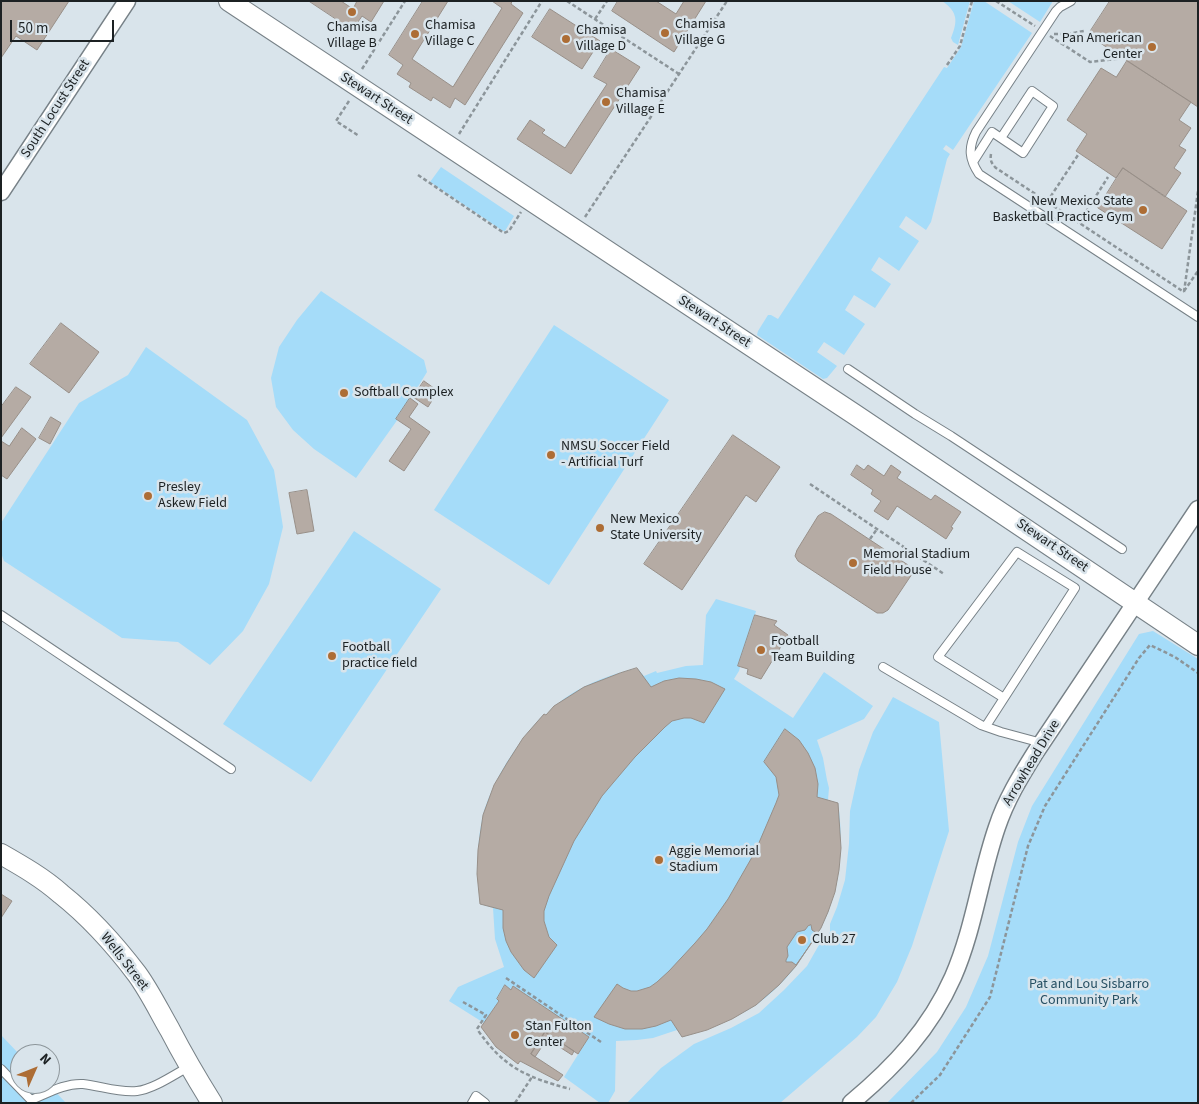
<!DOCTYPE html>
<style>
body{margin:0}
#map{position:relative;width:1199px;height:1104px;overflow:hidden;background:#d9e4eb;font-family:"Source Sans 3",sans-serif}
canvas{display:block}
.frame{position:absolute;inset:0;border:2px solid #1c2123;pointer-events:none}
.north{position:absolute;left:10px;top:1044px;width:50px;height:50px;box-sizing:border-box;background:#d9e4eb;border:1px solid #8d969b;border-radius:50%;rotate:46deg;font-size:14px;font-weight:700;line-height:20px;text-align:center;color:#1c2123}
.north::after{content:'';display:block;margin:auto;width:18px;height:22px;background:#ad6d35;clip-path:polygon(50% 0,100% 100%,50% 72%,0 100%)}
.scale{position:absolute;left:10px;top:20px;width:104px;height:22px;box-sizing:border-box;border:2px solid #1c2123;border-top:0;padding-left:6px;font-size:15px;line-height:18px;white-space:nowrap;color:#1c2123;-webkit-text-stroke:4px #d9e4eb;paint-order:stroke}
</style>
<div id="map">
<canvas width="1199" height="1104"></canvas>
<div class="frame"></div>
<div class="north">N</div>
<div class="scale">50 m</div>
</div>
<script>
const ctx = document.querySelector('canvas').getContext('2d');
ctx.lineJoin = 'round';
function paint(path, color) { ctx.fillStyle = color; ctx.fill(path, 'evenodd'); }
function trace(path, color, width, dash) { ctx.strokeStyle = color; ctx.lineWidth = width; ctx.lineCap = dash ? 'butt' : 'round'; ctx.setLineDash(dash || []); ctx.stroke(path); }
function write(font, color, halo, rows, align = 'center') {
  ctx.font = font + ' "Source Sans 3",sans-serif'; ctx.lineWidth = 5; ctx.setLineDash([]); ctx.textBaseline = 'middle'; ctx.strokeStyle = halo; ctx.fillStyle = color; for (const [text, x, y, turn = 0] of rows) {
    ctx.save(); ctx.translate(x, y); ctx.rotate((+turn || 0) * Math.PI / 180); ctx.textAlign = isNaN(turn) ? turn : align; if (halo) ctx.strokeText(text, 0, 0); ctx.fillText(text, 0, 0); ctx.restore();
  }
}
const green = new Path2D(`
 M942 1H970L958 45 953 42 951 38C958 21 958 12 942 1Z
 M974 1H984L1032 33 953 150 946 145 943 149 950 154 947 159 931 222 926 230 906 216 899 227 919 241 899 271 879 257 871 270 891 284 875 308 854 295 845 310 865 324 844 355 824 342 817 352 837 366 827 378 823 379 757 335 758 331 768 315H771L778 319 944 67 947 68 961 47Z
 M1008 1H1053L1040 22Z
 M441 167 514 216 505 231H503L430 182Z
 M321 291 424 360 427 372 398 419 356 478 314 449 293 430 276 407 271 378 279 347 297 320Z
 M554 325 669 400 549 585 434 510Z
 M146 347 247 420 274 470 283 527 269 584 243 631 210 665 178 642 122 638 4 561 1 553V523L79 403 128 375Z
 M354 531 441 589 311 782 223 724Z
 M716 599 756 611 739 671 734 679 793 718 824 672 873 706 864 719 817 740 823 758 827 780 829 788 828 800 838 803C844 844 841 888 822 926 818 934 812 941 808 949 794 971 777 990 756 1005 733 1020 708 1030 682 1037L677 1030 653 1038 637 1040 616 1041 615 1091 608 1103H600L564 1077 589 1037 513 986 511 990 505 986 497 998 499 1001 484 1023 449 1001 458 987 504 967 495 939 493 908 480 904C477 874 476 844 483 815 484 809 487 803 489 797 502 766 521 738 544 714L546 715C569 689 605 676 637 668L644 676 656 671 657 673 686 666 703 665 706 615Z
 M1153 631 1198 659V1103H887L937 1052 966 1007 988 956 1018 842 1032 806 1139 634Z
 M893 697 939 722 949 831 912 946 897 982 876 1017 857 1037 780 1103H627L661 1068 694 1044 731 1028 759 1013 784 990 807 966 820 943 826 939 830 932V924L837 907 845 880 849 844 850 811 859 770 873 732Z
 M1 1035 20 1055V1084H48L66 1103H1Z`);
const building = new Path2D(`
 M1 1H69L37 50 16 36 1 58Z
 M309 1H341L353 9 357 1H384L371 22 362 16 353 30Z
 M423 1H448L412 59 453 87 502 8 492 1H512L511 4 523 13 465 105 455 98 450 108 433 97 431 101 409 87 411 83 397 74 403 65 389 55Z
 M618 1H656L676 14 684 1H706L674 52 612 11Z
 M1110 1H1198V107L1088 35Z
 M550 9 600 41 582 69 532 37Z
 M611 49 640 67 571 174 517 139 530 120 545 130 542 133 565 148 607 84 594 77Z
 M1127 61 1191 102 1179 120 1191 128 1179 146 1186 150 1174 168 1181 173 1165 197 1123 168 1116 178 1076 151 1087 134 1067 120 1101 68 1116 77Z
 M1123 168 1187 211 1162 249 1098 208Z
 M61 323 99 352 69 393 30 364Z
 M424 381 438 391 428 407 413 397Z
 M16 387 31 397 1 438V407Z
 M410 398 418 404 409 417 430 432 404 471 389 461 411 429 396 419Z
 M51 417 61 423 50 444 39 438Z
 M22 428 36 439 7 479 1 475V441L9 446Z
 M733 435 780 467 756 502 746 495 682 590 644 564Z
 M857 465 864 470 868 465 884 476 891 465 901 472 897 478 931 500 935 495 961 512 951 527 953 528 946 539 897 506 888 520 874 511 881 501 871 494 873 490 851 475Z
 M307 490 314 531 297 534 289 493Z
 M825 512 831 514 908 565 912 574 888 610 883 613H877L798 561 795 556 797 550 818 516Z
 M755 615 777 621 774 625 788 635 761 679 747 674 748 669 738 666Z
 M637 668 651 687 664 681 679 678 696 679 711 682 725 689 704 723 691 718H684L672 721 665 727 635 757 602 796 574 841 549 896 544 911V921L549 937 557 945 534 978 524 970 511 952 506 941 503 928V910L480 904 477 874 478 850 483 815 494 785 507 763 523 738 544 714 546 715 554 706 584 687 620 673Z
 M785 729 799 740 808 753 815 768 818 784 817 797 838 803 841 848 839 870 835 892 828 912 821 928 796 966 779 985 756 1005 732 1019 707 1030 682 1037 671 1020 656 1026 642 1029H625L609 1024 594 1017 617 984 623 988 631 991H637L650 987 657 982 669 971 695 943 707 929 728 899 755 852 776 803 779 795 776 777 764 762Z
 M1 894 12 901 1 918Z
 M811 925 812 930 818 934 796 965 792 962H786V960L788 956 787 947 797 932 805 930 808 926Z
 M505 985 511 990 513 986 589 1037 578 1054 545 1032 531 1054 563 1075 558 1081 520 1061 518 1064 496 1047 481 1027 499 1001 497 999Z
 M545 1032 574 1051 572 1055 547 1039 535 1057 531 1054Z`);
const path = new Path2D(`
 M567 1 679 74
 M996 1 1035 26
 M595 19 607 1
 M1054 34H1067L1084 31
 M1050 36 1090 62 1124 58
 M947 65 960 46 972 1
 M362 69 405 1
 M349 101 336 121 359 136
 M459 134 542 1
 M991 154C990 160 991 163 996 168L1184 292
 M418 175 504 233 509 231 521 212
 M1047 202 1078 155
 M585 217 727 1
 M1079 223 1108 177
 M1184 291 1198 271
 M1184 292 1198 191
 M810 484 944 574
 M870 539 877 529
 M506 978 601 1042
 M463 1002 486 1015 477 1029C504 1068 526 1077 570 1089
 M515 1103 532 1077
 M911 1103 940 1075 990 997 1028 846 1045 806 1139 658 1150 645 1175 657 1198 673`);
const service = new Path2D(`
 M1071 1 1060 7 1056 11 976 132C968 148 969 159 979 174L1198 317
 M973 162 992 132 1023 153 1053 106 1032 91 1001 138
 M848 369 915 414 951 436 1122 549
 M1 615 231 769
 M883 667 981 725 1001 732 1042 743
 M986 726 1075 588 1017 552 938 657 1004 698
 M1 1069 31 1100C48 1093 65 1083 83 1084 101 1086 119 1093 137 1091 154 1089 175 1074 190 1066
 M472 1103 476 1096 485 1103`);
const minor = new Path2D(`
 M1 192 127 1
 M851 1103C894 1067 930 1029 953 977 974 929 980 876 997 827 1006 800 1020 777 1035 753L1198 509`);
const tertiary = new Path2D(`
 M229 1 854 414 1198 645
 M1 854C22 866 43 878 61 894 90 917 115 945 137 974 150 992 159 1011 170 1030 183 1055 197 1079 212 1103`);
const markers = [
 [352,12,5,"#ad6d35"],
 [665,33,5,"#ad6d35"],
 [415,34,5,"#ad6d35"],
 [566,39,5,"#ad6d35"],
 [1152,47,5,"#ad6d35"],
 [606,102,5,"#ad6d35"],
 [1143,210,5,"#ad6d35"],
 [344,393,5,"#ad6d35"],
 [551,455,5,"#ad6d35"],
 [148,496,5,"#ad6d35"],
 [600,528,5,"#ad6d35"],
 [853,563,5,"#ad6d35"],
 [761,650,5,"#ad6d35"],
 [332,656,5,"#ad6d35"],
 [659,860,5,"#ad6d35"],
 [802,940,5,"#ad6d35"],
 [515,1035,5,"#ad6d35"]
];
const poiNames = [
 ["Chamisa",675,25],
 ["Village G",675,41],
 ["Chamisa",425,26],
 ["Village C",425,42],
 ["Chamisa",352,28,"center"],
 ["Village B",352,44,"center"],
 ["Chamisa",576,31],
 ["Village D",576,47],
 ["Pan American",1142,39,"right"],
 ["Center",1142,55,"right"],
 ["Chamisa",616,94],
 ["Village E",616,110],
 ["New Mexico State",1133,202,"right"],
 ["Basketball Practice Gym",1133,218,"right"],
 ["Softball Complex",354,393],
 ["NMSU Soccer Field",561,447],
 ["- Artificial Turf",561,463],
 ["Presley",158,488],
 ["Askew Field",158,504],
 ["New Mexico",610,520],
 ["State University",610,536],
 ["Memorial Stadium",863,555],
 ["Field House",863,571],
 ["Football",771,642],
 ["Team Building",771,658],
 ["Football",342,648],
 ["practice field",342,664],
 ["Aggie Memorial",669,852],
 ["Stadium",669,868],
 ["Club 27",812,940],
 ["Stan Fulton",525,1027],
 ["Center",525,1043]
];
const streetNames = [
 ["Stewart Street",376,99,33],
 ["South Locust Street",56,109,-57],
 ["Stewart Street",714,322,33],
 ["Stewart Street",1052,546,34],
 ["Arrowhead Drive",1032,763,-59],
 ["Wells Street",124,962,52]
];
const parkNames = [
 ["Pat and Lou Sisbarro",1089,985],
 ["Community Park",1089,1001]
];
paint(green, '#a5dcf9');
paint(building, '#b5aba4');
trace(building, '#988f88', 1);
trace(service, '#778187', 10);
trace(minor, '#778187', 19);
trace(tertiary, '#778187', 22);
trace(path, '#8c959a', 2.5, [4, 2.5]);
trace(service, '#fff', 8);
trace(minor, '#fff', 16);
trace(tertiary, '#fff', 20);
for (const [x, y, r, color] of markers) { const dot = new Path2D(); dot.arc(x, y, r, 0, 2 * Math.PI); ctx.fillStyle = color; ctx.fill(dot); trace(dot, '#d9e4eb', 2); }
write('14px', '#1c2123', '#d9e4eb', poiNames, 'left');
write('14px', '#1c2123', '#d9e4eb', streetNames);
write('14px', '#275064', '#d9e4eb', parkNames);
</script>
